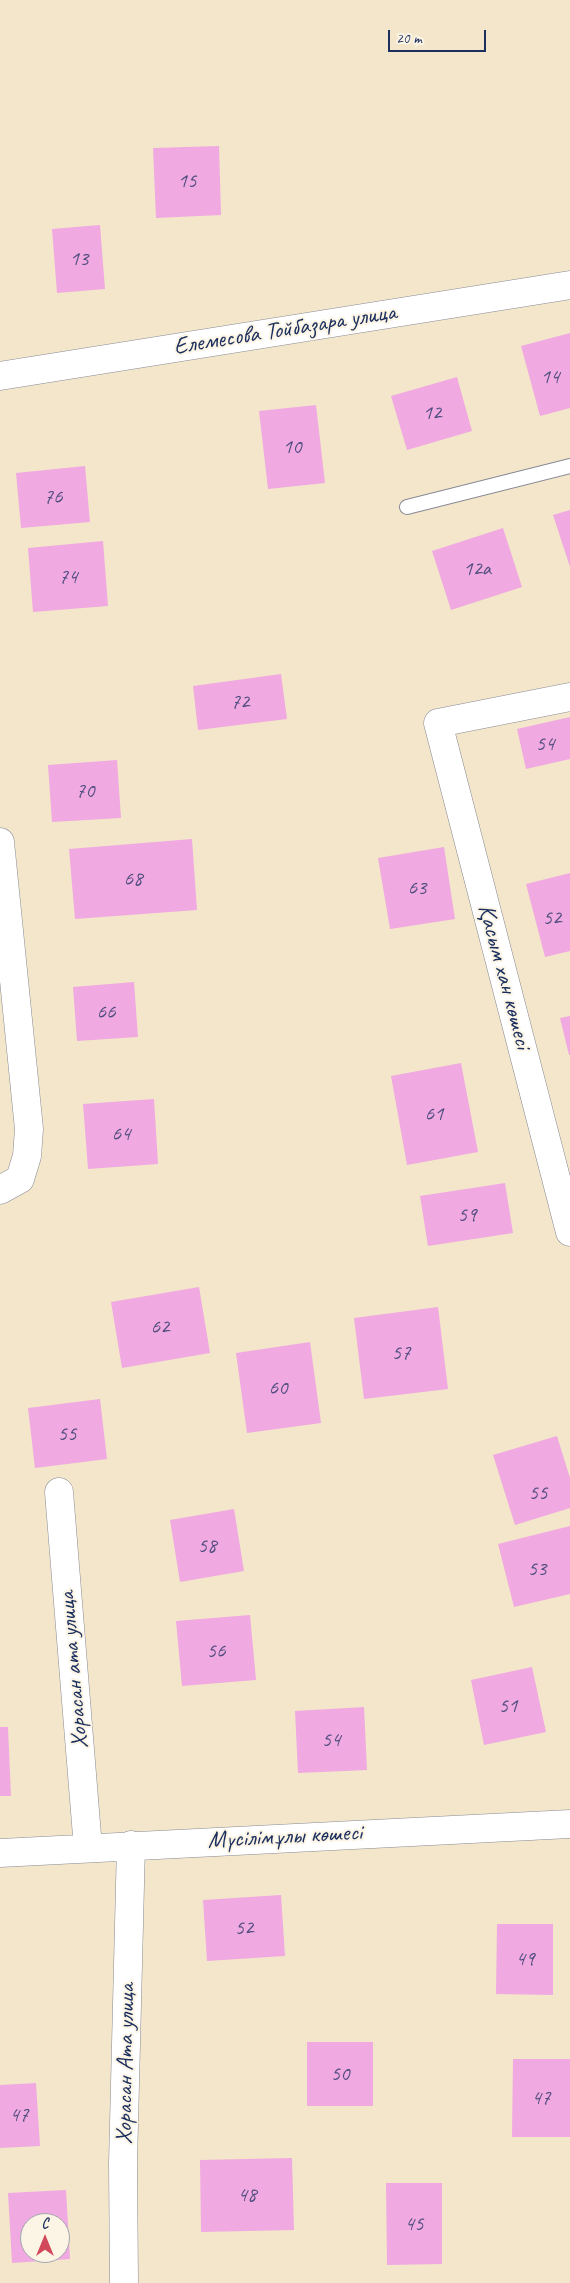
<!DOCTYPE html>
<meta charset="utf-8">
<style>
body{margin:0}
#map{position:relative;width:570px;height:2283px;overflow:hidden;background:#f3e6cb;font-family:Caveat,sans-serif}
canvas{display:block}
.north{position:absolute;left:20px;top:2213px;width:50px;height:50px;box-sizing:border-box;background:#fcf5e5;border:1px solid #a2a6af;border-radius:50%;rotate:0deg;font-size:14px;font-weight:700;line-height:20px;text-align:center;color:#1b2f5e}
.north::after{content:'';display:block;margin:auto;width:18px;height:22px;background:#d1495b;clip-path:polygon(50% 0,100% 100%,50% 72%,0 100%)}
.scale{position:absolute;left:388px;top:30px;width:98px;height:22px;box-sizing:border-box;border:2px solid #1b2f5e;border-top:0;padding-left:6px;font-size:15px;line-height:18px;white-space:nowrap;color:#1b2f5e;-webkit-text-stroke:4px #fcf5e5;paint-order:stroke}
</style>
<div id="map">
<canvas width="570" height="2283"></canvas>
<div class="north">С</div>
<div class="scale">20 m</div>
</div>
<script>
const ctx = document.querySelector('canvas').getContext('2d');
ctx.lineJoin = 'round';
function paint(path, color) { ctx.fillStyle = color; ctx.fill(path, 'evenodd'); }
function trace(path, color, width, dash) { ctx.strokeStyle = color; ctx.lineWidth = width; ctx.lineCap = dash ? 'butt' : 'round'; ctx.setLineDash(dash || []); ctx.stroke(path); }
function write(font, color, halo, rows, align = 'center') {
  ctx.font = font + ' Caveat,sans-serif'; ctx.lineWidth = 4; ctx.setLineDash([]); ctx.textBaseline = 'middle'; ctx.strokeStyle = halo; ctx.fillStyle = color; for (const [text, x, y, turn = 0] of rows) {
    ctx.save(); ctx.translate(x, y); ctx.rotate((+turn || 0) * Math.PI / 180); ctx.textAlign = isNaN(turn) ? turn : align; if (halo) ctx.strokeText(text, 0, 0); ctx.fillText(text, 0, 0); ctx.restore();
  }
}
const building = new Path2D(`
 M219 146 221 215 156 218 153 148Z
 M100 225 105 289 57 293 52 229Z
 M570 333V408L540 416 521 346Z
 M457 377 472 431 407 450 391 396Z
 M316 405 325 483 268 489 259 411Z
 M85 466 90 522 21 528 16 473Z
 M570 510V567L553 515Z
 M503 528 522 587 451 610 432 551Z
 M103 541 108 606 33 612 28 548Z
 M281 674 287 719 198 730 193 686Z
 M570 717V759L526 769 517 729Z
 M117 760 121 818 52 822 48 765Z
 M192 839 197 910 75 919 69 849Z
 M444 847 455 919 390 929 378 858Z
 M570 873V951L545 957 526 884Z
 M134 982 138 1037 77 1041 73 987Z
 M570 1016V1055H569L560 1018Z
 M461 1063 478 1152 407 1165 391 1076Z
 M154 1099 158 1164 88 1169 83 1104Z
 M505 1183 513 1233 428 1246 420 1196Z
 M199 1287 210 1353 122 1368 111 1302Z
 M438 1307 448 1389 364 1399 354 1318Z
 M310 1342 321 1423 247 1433 236 1353Z
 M100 1399 107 1459 35 1468 28 1408Z
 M557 1436 570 1478V1508L515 1525 493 1455Z
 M234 1509 244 1571 180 1582 170 1520Z
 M570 1526V1594L514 1607 498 1544Z
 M250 1615 256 1680 182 1686 176 1621Z
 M532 1667 546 1732 484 1745 471 1680Z
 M364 1707 367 1770 298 1773 295 1711Z
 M0 1727H8L11 1796H0Z
 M281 1895 285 1956 207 1961 203 1900Z
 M497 1924H553V1995L496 1994Z
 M307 2042H373V2106H307Z
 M513 2059H570V2137H512Z
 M36 2083 40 2146 0 2148V2085Z
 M292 2158 294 2230 201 2232 200 2160Z
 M386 2183H442V2264L387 2265Z
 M66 2190 70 2259 12 2263 8 2193ZM30 2223H60V2253H30Z`);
const lane = new Path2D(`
 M407 507 570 466`);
const street = new Path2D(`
 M0 376 570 285
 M570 697 438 723 570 1232
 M0 842 29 1129 27 1156 20 1179 0 1190
 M59 1492 88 1848
 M0 1853 570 1824
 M124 2283 123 2163 131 1845`);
const numberNames = [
 ["15",187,181],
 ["13",79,259],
 ["14",550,377],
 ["12",432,413],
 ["10",292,447],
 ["76",53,497],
 ["12а",477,569],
 ["74",68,577],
 ["72",240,702],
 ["54",545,744],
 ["70",85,791],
 ["68",133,879],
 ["63",417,888],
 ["52",552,918],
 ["66",106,1012],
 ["61",434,1114],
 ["64",121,1134],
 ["59",467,1215],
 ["62",160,1327],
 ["57",401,1353],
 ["60",278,1388],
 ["55",67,1434],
 ["55",538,1493],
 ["58",207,1546],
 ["53",537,1569],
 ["56",216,1651],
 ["51",508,1706],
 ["54",331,1740],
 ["52",244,1928],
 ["49",525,1959],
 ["50",340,2074],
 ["47",541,2098],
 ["47",19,2115],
 ["48",247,2195],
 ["45",414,2224]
];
const streetNames = [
 ["Елемесова Тойбазара улица",285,330,-9],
 ["Қасым хан көшесі",504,977,75],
 ["Хорасан ата улица",74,1670,-95],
 ["Мүсілімұлы көшесі",285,1837,-3],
 ["Хорасан Ата улица",126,2064,-89]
];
paint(building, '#f0a9e1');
trace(lane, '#878a94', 16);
trace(street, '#878a94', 29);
trace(lane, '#fff', 14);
trace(street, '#fff', 28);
write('21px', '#504e7f', null, numberNames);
write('24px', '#1b2f5e', '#fcf5e5', streetNames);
</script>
